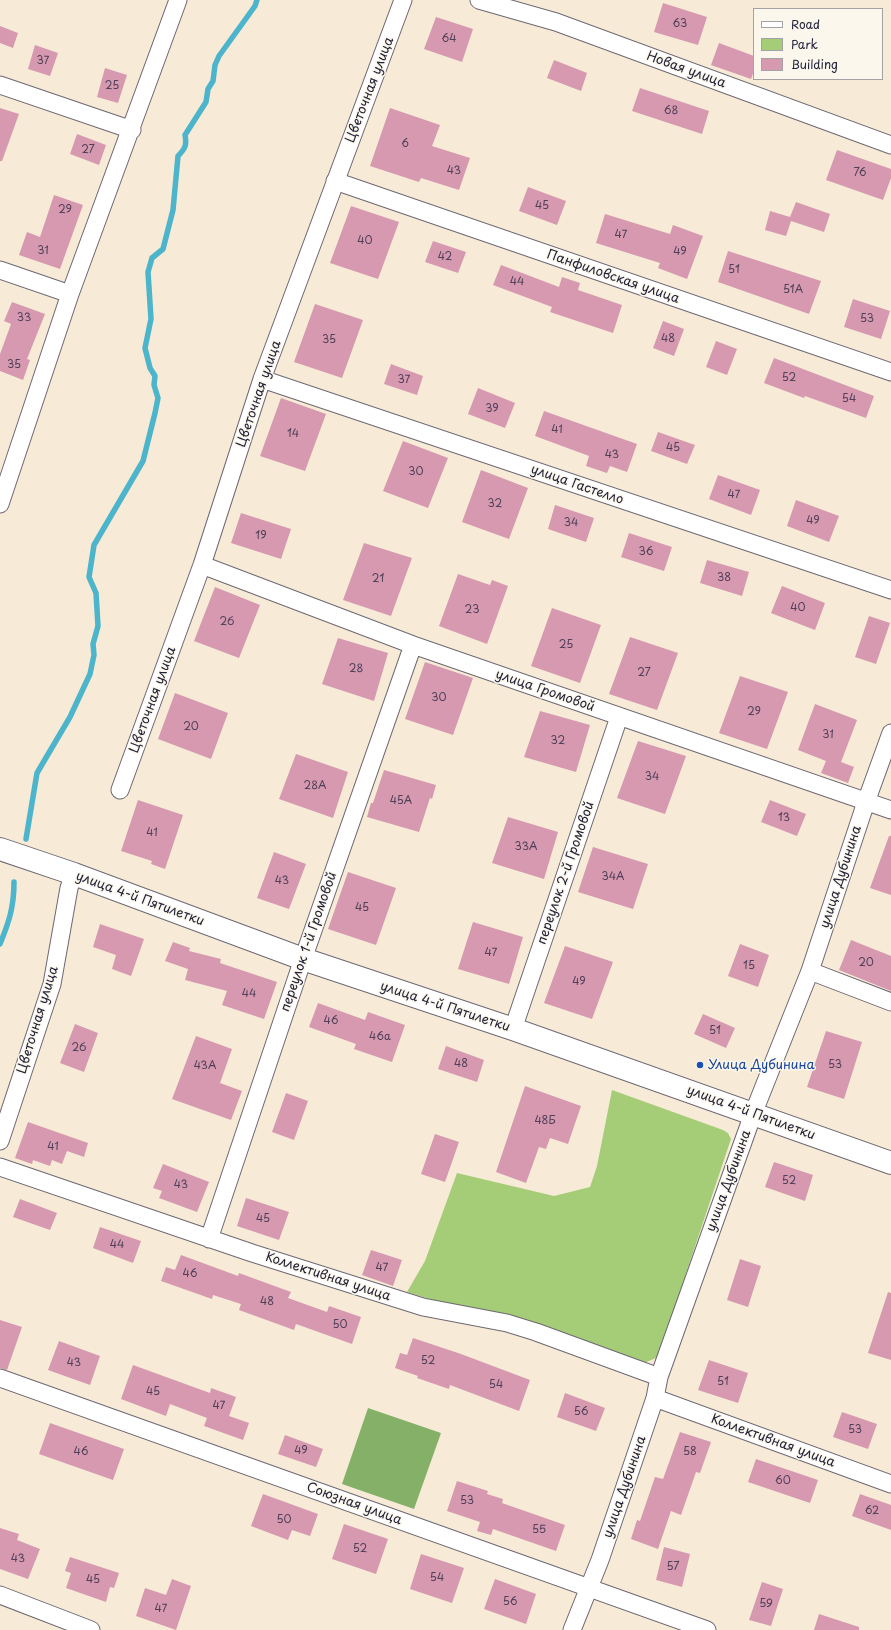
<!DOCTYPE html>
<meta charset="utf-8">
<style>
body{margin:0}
#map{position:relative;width:891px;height:1630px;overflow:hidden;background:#f7ebd7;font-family:"Playpen Sans",sans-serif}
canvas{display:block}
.legend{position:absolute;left:753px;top:8px;width:130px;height:72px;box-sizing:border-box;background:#fbf7ec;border:1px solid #a4a2a5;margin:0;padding:5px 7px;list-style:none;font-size:12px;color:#22223b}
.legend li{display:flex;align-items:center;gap:8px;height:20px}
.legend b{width:20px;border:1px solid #a4a2a5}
</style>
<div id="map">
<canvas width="891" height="1630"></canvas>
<ul class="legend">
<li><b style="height:5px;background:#fff"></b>Road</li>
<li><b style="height:11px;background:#a5cc77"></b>Park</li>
<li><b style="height:11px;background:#d699b0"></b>Building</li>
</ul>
</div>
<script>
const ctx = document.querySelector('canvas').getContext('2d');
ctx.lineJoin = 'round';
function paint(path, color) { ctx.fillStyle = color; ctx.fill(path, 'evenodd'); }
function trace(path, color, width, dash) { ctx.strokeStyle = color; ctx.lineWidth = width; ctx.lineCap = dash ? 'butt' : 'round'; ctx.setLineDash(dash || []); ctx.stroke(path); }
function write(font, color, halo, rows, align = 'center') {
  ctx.font = font + ' "Playpen Sans",sans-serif'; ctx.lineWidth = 3; ctx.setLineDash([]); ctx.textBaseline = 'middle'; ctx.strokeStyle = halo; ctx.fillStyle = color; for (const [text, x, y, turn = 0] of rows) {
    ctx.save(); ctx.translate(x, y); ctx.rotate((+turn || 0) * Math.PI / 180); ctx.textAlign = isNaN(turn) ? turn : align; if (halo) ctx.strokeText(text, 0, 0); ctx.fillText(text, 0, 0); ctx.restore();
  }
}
const green = new Path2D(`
 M612 1090 723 1130 728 1133 731 1139 660 1351 656 1358 644 1363 538 1324 433 1300 407 1292 425 1261 457 1173 554 1196 590 1187 597 1166Z`);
const forest = new Path2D(`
 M368 1408 441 1433 414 1509 342 1484Z`);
const stream = new Path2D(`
 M26 839 37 773 70 717 90 674 94 655 93 644 98 626 96 593 89 577 94 545 143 461 155 413 158 398 154 385 155 376 150 368 145 348 151 319 148 272 152 258 163 249 173 210 178 156C185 149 187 145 185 135L206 102 208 89 213 81 215 65 219 56 255 6 257 0
 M0 944C9 922 14 907 14 882`);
const building = new Path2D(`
 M663 3 707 17 698 45 654 32Z
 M436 17 473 29 462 62 424 49Z
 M0 26 18 33 13 48 0 43Z
 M719 43 754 56V71L751 79 711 65Z
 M35 45 58 53 50 76 28 69Z
 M554 60 587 73 581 91 547 78Z
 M105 68 127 75 118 103 97 97Z
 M640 88 709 111 702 134 632 111Z
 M0 108 19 114 2 161H0Z
 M390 108 440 125 432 146 470 158 459 190 421 178 419 182 370 166Z
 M77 134 106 145 99 165 70 154Z
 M837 150 891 169V178L883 200 826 180Z
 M528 187 566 201 557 225 519 211Z
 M54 195 83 205 60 269 19 255 27 232 40 237Z
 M796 202 830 214 824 232 791 221 786 236 765 230 770 211 790 217Z
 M351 206 399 222 378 279 330 263Z
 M605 214 670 234 673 225 703 236 687 279 658 268 660 263 596 243Z
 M433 241 466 252 458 273 425 262Z
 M728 251 821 281 809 314 718 282Z
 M501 265 559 287 562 277 580 283 578 290 622 305 613 333 550 312 552 307 493 285Z
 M853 299 890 311 881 339 844 327Z
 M12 302 45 314 27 359 30 360 23 380 0 371V354L11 324 4 321Z
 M315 304 363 320 342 378 294 362Z
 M663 321 684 329 674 356 653 348Z
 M716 341 737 349 727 375 706 367Z
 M774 358 874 396 866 418 805 396 804 398 764 383Z
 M391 364 423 376 417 395 384 384Z
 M478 388 515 403 505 428 468 414Z
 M281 398 326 414 305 471 260 456Z
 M544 411 637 444 627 472 610 466 607 473 586 466 589 456 535 436Z
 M658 432 695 445 687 464 651 451Z
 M403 441 448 458 428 508 383 491Z
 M481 470 528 488 509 539 462 522Z
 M718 475 760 490 751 515 709 499Z
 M796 500 839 516 829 542 787 526Z
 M555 505 594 518 586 542 548 529Z
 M241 513 291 529 281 559 231 543Z
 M629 533 672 547 664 571 621 557Z
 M364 543 412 558 391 616 343 600Z
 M707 560 749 572 742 596 700 583Z
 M458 574 490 585 492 580 508 586 487 644 439 626Z
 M782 586 825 603 815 630 771 613Z
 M215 587 260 605 239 658 194 641Z
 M552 608 601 625 580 683 531 666Z
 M869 616 890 623 876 664 855 657Z
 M630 637 678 653 657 710 609 694Z
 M338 638 388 653 374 701 322 684Z
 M425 662 473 678 453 735 405 719Z
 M740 676 788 692 767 749 719 733Z
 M175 693 228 713 211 759 158 739Z
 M815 704 857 720 841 762 854 767 848 783 821 773 826 761 798 750Z
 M540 711 590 725 576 772 524 757Z
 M638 741 686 756 665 814 617 798Z
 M296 754 348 772 333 818 279 799Z
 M384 770 436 785 432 799 430 798 419 832 367 817 371 803H373Z
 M138 800 183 815 165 869 151 864 152 861 121 851Z
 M770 800 806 814 797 836 761 822Z
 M508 817 558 832 544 879 492 863Z
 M889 836H891V895L870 888Z
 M593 847 648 864 633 909 578 892Z
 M274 852 306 864 289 909 257 898Z
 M348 872 396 888 376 945 328 929Z
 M473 922 523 937 509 984 458 969Z
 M100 924 144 939 131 976 112 969 116 955 93 947Z
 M851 940 891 956V991L839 970Z
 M173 942 190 948 189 951 221 959 220 963 277 982 264 1019 222 1005 227 991 185 980 188 969 165 961Z
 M740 944 769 955 758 987 728 976Z
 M565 946 613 962 592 1019 544 1003Z
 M318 1003 365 1020 368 1012 405 1025 392 1062 354 1049 356 1044 309 1027Z
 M703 1014 735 1028 726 1048 694 1034Z
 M75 1024 98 1033 84 1072 60 1063Z
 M826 1031 862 1042 844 1099 807 1087Z
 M196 1036 232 1049 220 1083 242 1091 231 1120 172 1099Z
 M446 1046 484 1060 477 1082 438 1069Z
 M525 1086 581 1106 568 1144 550 1138 546 1149 539 1147 526 1183 496 1172Z
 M286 1093 308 1101 294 1140 272 1132Z
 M28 1122 88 1143 84 1157 67 1151 62 1164 52 1160 50 1166 33 1160 32 1164 15 1158Z
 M435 1134 459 1142 445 1182 421 1174Z
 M774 1162 813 1175 805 1201 765 1187Z
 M163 1164 209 1182 197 1212 159 1198 162 1191 153 1188Z
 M246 1198 289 1212 279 1240 237 1226Z
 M20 1199 57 1213 50 1230 13 1217Z
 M100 1227 141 1241 133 1263 93 1248Z
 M371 1250 402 1260 393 1286 362 1275Z
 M181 1255 238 1276 239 1273 291 1292 288 1298 327 1312 329 1306 361 1317 352 1344 296 1324 294 1330 239 1310 241 1304 213 1295 212 1299 161 1281 166 1267 175 1270Z
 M740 1259 761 1266 748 1307 727 1300Z
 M888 1292 891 1293V1360L868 1353Z
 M0 1320 22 1327 7 1370 0 1368Z
 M413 1338 461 1354 530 1380 519 1411 450 1385 449 1389 417 1378 418 1376 395 1368 400 1353 407 1355Z
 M59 1341 100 1356 90 1385 48 1370Z
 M709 1360 748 1373 738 1403 698 1390Z
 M133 1365 210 1393 211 1388 236 1397 229 1416 249 1423 243 1440 204 1426 207 1418 170 1404 166 1416 121 1399Z
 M565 1393 605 1408 596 1431 557 1417Z
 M842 1412 877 1424 868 1449 833 1437Z
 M50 1423 124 1449 113 1480 39 1454Z
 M680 1432 711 1442 700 1473 696 1472 681 1515 671 1511 658 1549 631 1539 637 1520 640 1521 655 1477 663 1479Z
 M285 1435 323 1449 316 1467 278 1454Z
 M756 1459 818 1480 810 1503 748 1482Z
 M457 1481 488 1491 487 1494 503 1499 502 1503 565 1525 556 1551 493 1529 491 1535 477 1531 480 1522 447 1511Z
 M263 1494 318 1514 310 1536 292 1530 288 1540 251 1526Z
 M860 1494 891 1505V1530L852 1516Z
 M344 1524 388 1539 376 1574 332 1559Z
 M0 1528 19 1534 17 1540 40 1549 28 1579 0 1569Z
 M664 1547 690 1554 682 1587 656 1580Z
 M421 1554 464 1568 452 1603 410 1589Z
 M70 1557 119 1573 114 1588 110 1587 106 1602 66 1588 71 1573 65 1571Z
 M172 1579 191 1586 176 1630 136 1616 145 1588 166 1595Z
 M495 1579 536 1594 526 1624 484 1609Z
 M762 1582 783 1589 771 1626 749 1620Z
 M819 1614 859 1627V1630H814Z`);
const minor = new Path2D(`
 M479 0 556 22 891 145
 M0 85 132 130
 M335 181 891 372
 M0 270 70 294
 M262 379 891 590
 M0 504 70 294 178 0
 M202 565 413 645 891 810
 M120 790 202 565 262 379 403 0
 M810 971 891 1002
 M513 1029 619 717
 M0 1141 52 984 69 888 74 874
 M0 1167 252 1253 423 1307 507 1323 536 1332 659 1377
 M209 1239 303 959 413 645
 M0 1378 707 1630
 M655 1398 891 1484
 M0 1595 91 1630
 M572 1630 600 1560 655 1398 659 1377 753 1114 810 971 866 802 891 733`);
const tertiary = new Path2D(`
 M0 849 74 874 303 959 513 1029 891 1163`);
const markers = [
 [700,1065,4,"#1a4fb4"]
];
const numberNames = [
 ["63",680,24],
 ["64",449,39],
 ["37",43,61],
 ["25",112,86],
 ["68",671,111],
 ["6",405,144],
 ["27",88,150],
 ["43",454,171],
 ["76",860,173],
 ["45",542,206],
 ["29",65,210],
 ["47",621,235],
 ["40",365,241],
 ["31",43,251],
 ["49",680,252],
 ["42",445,257],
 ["51",734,270],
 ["44",517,282],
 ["51А",793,290],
 ["33",24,318],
 ["53",867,319],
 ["48",668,339],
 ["35",329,340],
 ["35",14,365],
 ["52",789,378],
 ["37",404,380],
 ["54",849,399],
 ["39",492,409],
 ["41",557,430],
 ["14",293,434],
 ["45",673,448],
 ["43",612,455],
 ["30",416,472],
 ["47",734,495],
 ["32",495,504],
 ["49",813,521],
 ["34",571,523],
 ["19",261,536],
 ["36",646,552],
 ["38",724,578],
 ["21",378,579],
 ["40",798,608],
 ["23",472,610],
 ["26",227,622],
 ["25",566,645],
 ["28",356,669],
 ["27",644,673],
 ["30",439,698],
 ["29",754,712],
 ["20",191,727],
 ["31",828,735],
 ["32",558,741],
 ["34",652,777],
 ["28А",315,786],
 ["45А",401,801],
 ["13",784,818],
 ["41",152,833],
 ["33А",526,847],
 ["34А",613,877],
 ["43",282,881],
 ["45",362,908],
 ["47",491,953],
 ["20",866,963],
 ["15",749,966],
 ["49",579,982],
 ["44",249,994],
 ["46",331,1021],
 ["51",715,1031],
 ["46а",380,1037],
 ["26",79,1048],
 ["48",461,1064],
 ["53",835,1065],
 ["43А",205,1066],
 ["48Б",545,1121],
 ["41",53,1147],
 ["52",789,1181],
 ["43",181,1185],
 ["45",263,1219],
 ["44",117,1245],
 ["47",382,1268],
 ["46",190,1274],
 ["48",267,1302],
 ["50",340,1325],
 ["52",428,1361],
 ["43",74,1363],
 ["51",723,1382],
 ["54",496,1385],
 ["45",153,1392],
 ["47",219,1406],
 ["56",581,1412],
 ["53",855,1430],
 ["49",301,1451],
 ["46",81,1452],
 ["58",690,1452],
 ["60",783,1481],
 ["53",467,1501],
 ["62",872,1511],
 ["50",284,1520],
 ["55",539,1530],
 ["52",360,1549],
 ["43",18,1559],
 ["57",673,1567],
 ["54",437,1578],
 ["45",93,1580],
 ["56",510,1602],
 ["59",766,1604],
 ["47",161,1609]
];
const streetNames = [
 ["Новая улица",686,70,20],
 ["Цветочная улица",370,90,-69],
 ["Панфиловская улица",613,277,19],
 ["Цветочная улица",259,394,-71],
 ["улица Гастелло",577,485,19],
 ["улица Громовой",545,691,19],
 ["Цветочная улица",153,700,-70],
 ["переулок 2-й Громовой",566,873,-71],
 ["улица Дубинина",841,877,-72],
 ["улица 4-й Пятилетки",140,899,20],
 ["переулок 1-й Громовой",309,942,-71],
 ["улица 4-й Пятилетки",445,1007,18],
 ["Цветочная улица",38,1020,-73],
 ["улица 4-й Пятилетки",751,1113,20],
 ["улица Дубинина",729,1181,-70],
 ["Коллективная улица",328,1277,18],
 ["Коллективная улица",773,1441,20],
 ["улица Дубинина",625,1487,-71],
 ["Союзная улица",354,1504,20]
];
const transitNames = [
 ["Улица Дубинина",708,1065]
];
paint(green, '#a5cc77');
paint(forest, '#84b068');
trace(stream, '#4cb4cb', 5.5);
paint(building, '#d699b0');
trace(minor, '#6d6872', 19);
trace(tertiary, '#6d6872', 24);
trace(minor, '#fff', 17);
trace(tertiary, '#fff', 22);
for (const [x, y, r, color] of markers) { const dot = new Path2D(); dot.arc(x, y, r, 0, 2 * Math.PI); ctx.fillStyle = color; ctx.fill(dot); trace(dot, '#fbf7ec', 1.5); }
write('11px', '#4f4058', null, numberNames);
write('13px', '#22223b', '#fbf7ec', streetNames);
write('13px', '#164399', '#fbf7ec', transitNames, 'left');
</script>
